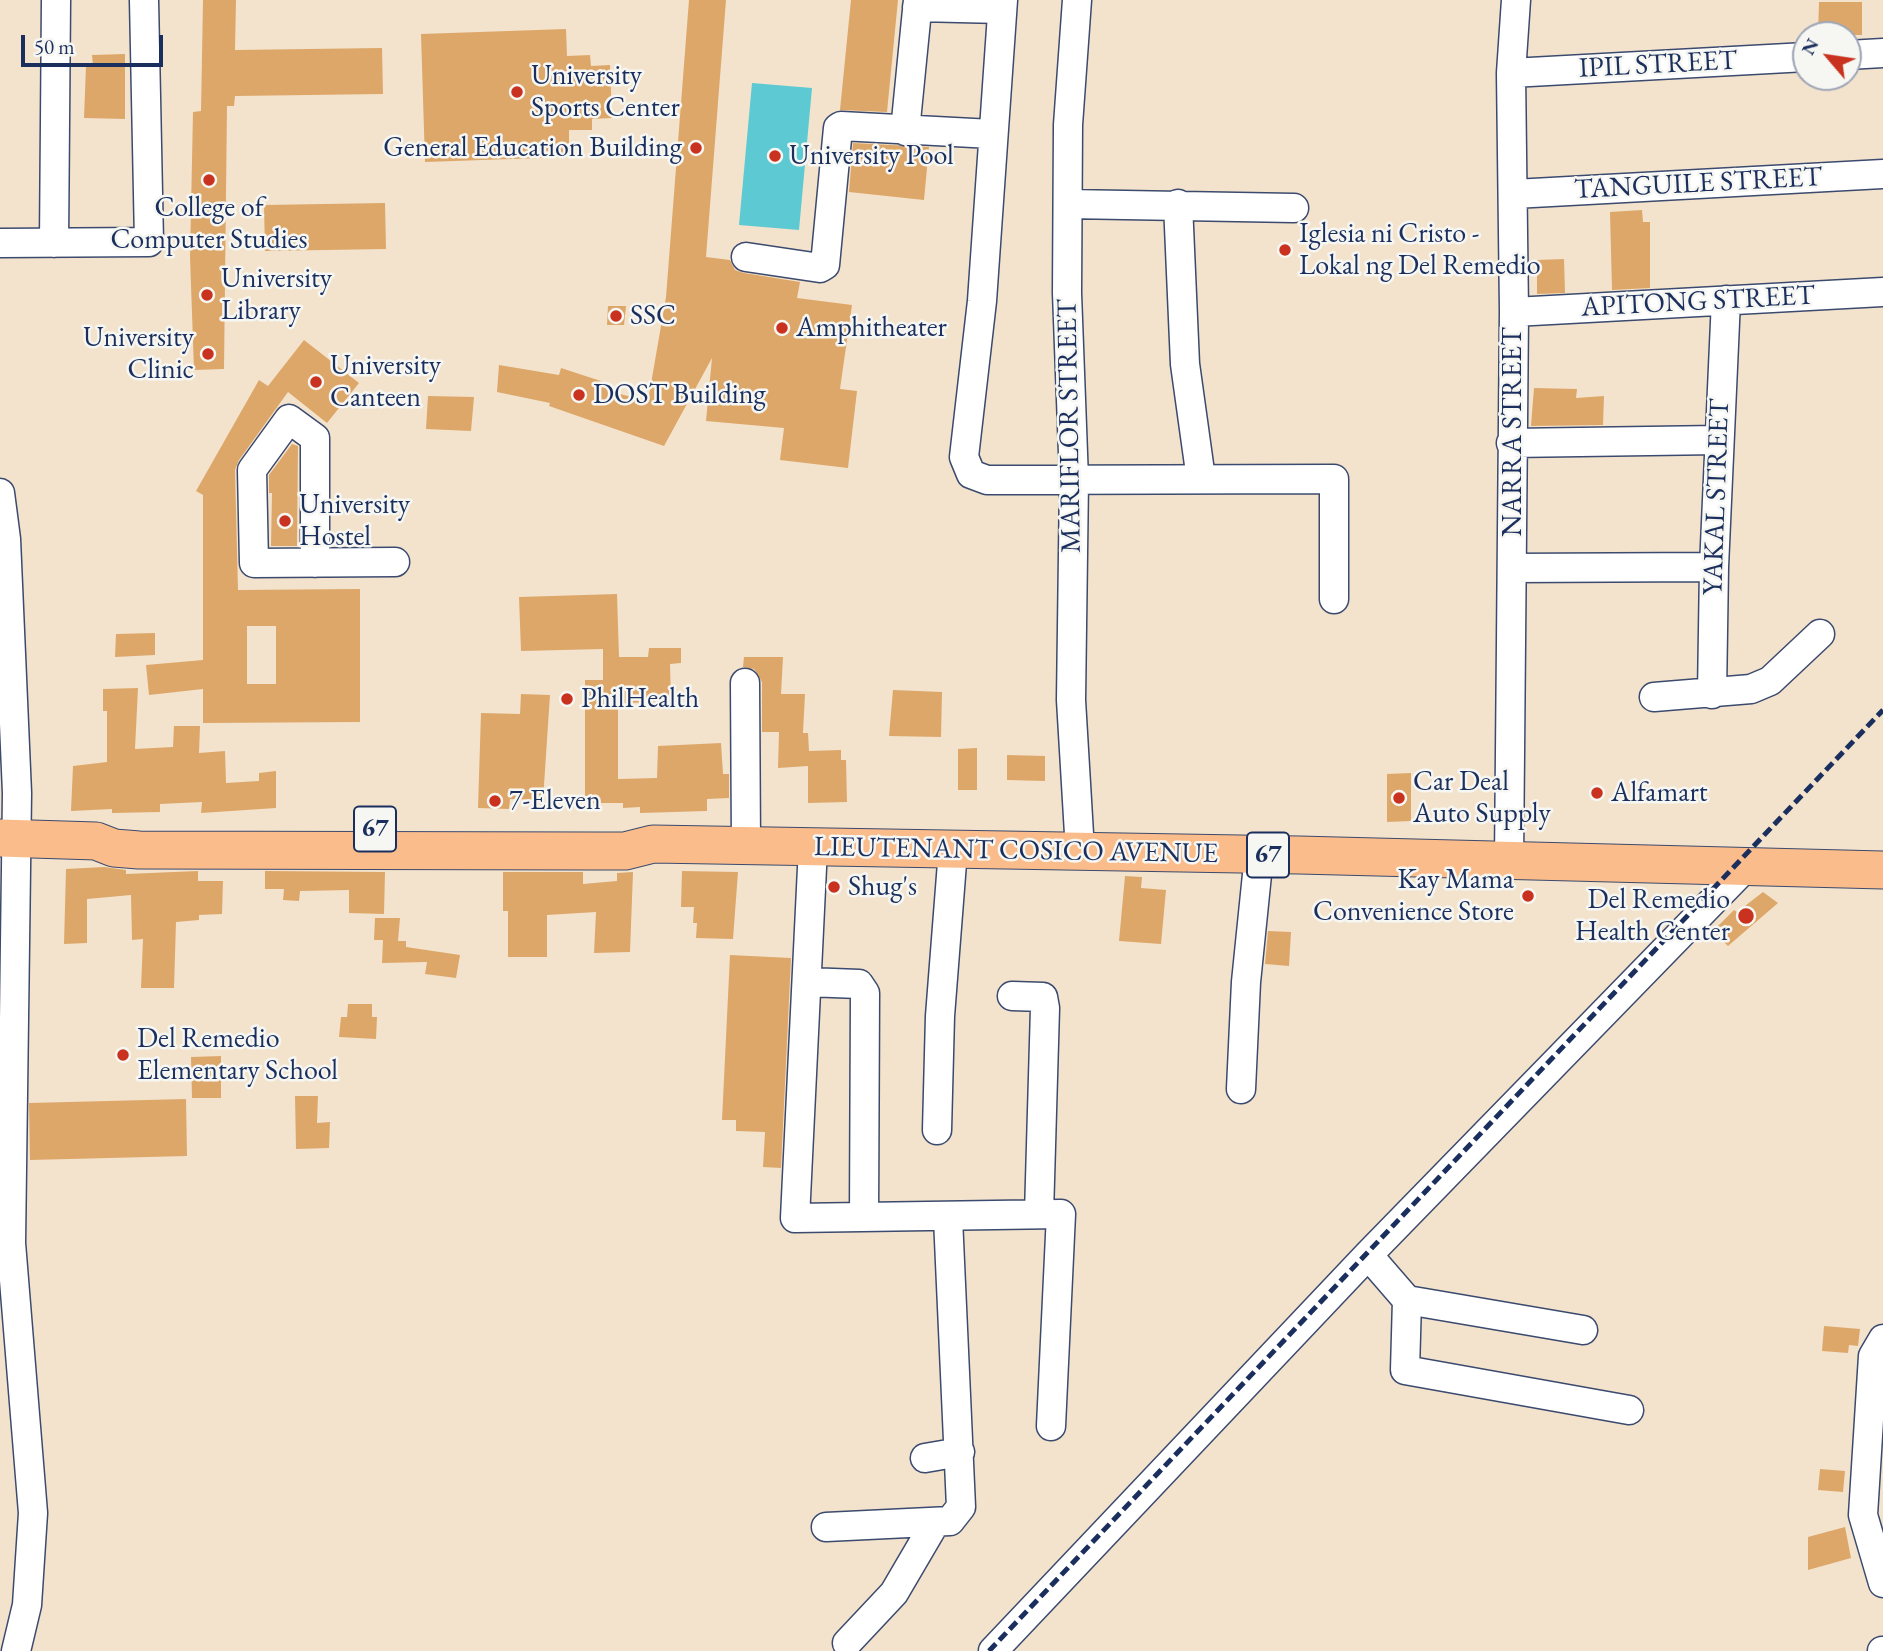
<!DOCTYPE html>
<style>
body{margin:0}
#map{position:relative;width:1883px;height:1651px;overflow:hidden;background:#f3e3cc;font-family:"EB Garamond",serif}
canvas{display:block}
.north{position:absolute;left:1792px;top:21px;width:70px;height:70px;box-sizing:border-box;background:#f6f6f2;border:2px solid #9ea6b7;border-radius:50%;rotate:299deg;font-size:19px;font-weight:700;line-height:28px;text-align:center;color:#1b2f5e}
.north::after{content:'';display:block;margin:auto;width:24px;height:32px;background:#c8321e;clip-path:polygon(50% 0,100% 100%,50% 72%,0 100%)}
.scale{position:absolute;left:21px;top:35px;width:142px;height:32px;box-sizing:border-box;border:4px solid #1b2f5e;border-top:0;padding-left:9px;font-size:21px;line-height:24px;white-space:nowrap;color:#1b2f5e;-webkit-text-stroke:5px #f6f6f2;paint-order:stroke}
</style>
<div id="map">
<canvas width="1883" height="1651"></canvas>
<div class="north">N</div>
<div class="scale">50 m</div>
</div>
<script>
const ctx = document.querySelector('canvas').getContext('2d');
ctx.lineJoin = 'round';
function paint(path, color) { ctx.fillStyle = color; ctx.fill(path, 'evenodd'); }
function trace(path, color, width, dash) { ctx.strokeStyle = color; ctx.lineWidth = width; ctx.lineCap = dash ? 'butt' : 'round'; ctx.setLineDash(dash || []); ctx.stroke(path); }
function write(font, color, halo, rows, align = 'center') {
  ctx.font = font + ' "EB Garamond",serif'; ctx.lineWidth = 5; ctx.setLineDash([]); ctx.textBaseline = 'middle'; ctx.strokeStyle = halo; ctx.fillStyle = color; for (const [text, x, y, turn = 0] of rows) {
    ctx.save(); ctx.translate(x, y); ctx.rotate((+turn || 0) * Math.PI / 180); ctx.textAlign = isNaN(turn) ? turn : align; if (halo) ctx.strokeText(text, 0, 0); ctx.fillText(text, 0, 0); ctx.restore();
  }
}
const water = new Path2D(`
 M752 83 812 88 799 230 739 225Z`);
const building = new Path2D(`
 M203 0H236L235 50 382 48 383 94 235 96 234 106H227L224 369 194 370 190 257 193 112 201 111Z
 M689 0H726L706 257 730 260 735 270 744 273 800 282 797 298 852 305 840 389 857 391 848 468 780 460 784 428 706 421 712 358 664 446 549 406 550 403 497 392 499 365 559 375 561 368 610 384 608 391 648 401 666 297Z
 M851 0H898L887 112 840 110Z
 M1819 2H1862V35H1818Z
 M566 29 567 56 590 55 591 66 610 65 612 118 592 119V130H569V157L425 162 421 34Z
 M125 54V119L84 118 86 66H93L92 55Z
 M853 143 929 147 924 200 849 192Z
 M385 203 386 249 265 251 264 205Z
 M1642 210 1643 222H1650V288L1612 290 1610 212Z
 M1564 259 1565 293 1537 294V260Z
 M608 306H626L624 325H607Z
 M304 340 359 383 327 423 288 392 239 460 235 470 238 590 360 589V722L203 723V689L149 695 146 665 203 660V495L196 491 259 380 268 386ZM247 626H276V684H247Z
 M1534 388 1577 389 1576 398 1604 396 1603 425 1531 426Z
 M428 396 474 397 471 431 426 429Z
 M292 444 298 446 297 546H271L272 493H269V475Z
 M617 594 619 657H648L649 648H681V663L670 664 671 702 618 703V779L657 778 658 746 721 743 723 774H729V798L707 799V811L640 813V807L623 808V803H585V680H603V649L521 651 519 597Z
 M155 633V655L115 657 116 634Z
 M744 657H783L781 694H805L803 733H808L809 751 841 750V760H846L847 802 808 803V766L778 768 779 732H762V682L754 669 743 667Z
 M138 688 135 749 173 747 174 726H200L199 753 225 751 226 783 259 781V773L276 771V808L201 813 202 802 160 804V812L112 813V809L71 811 73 766 107 762V711H103V689Z
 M893 690 942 692 941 737 889 736Z
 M521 694 550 695 543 800 510 799 509 809 478 808 481 713 520 714Z
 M977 748V790H958V749Z
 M1007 755 1045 756V781L1007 780Z
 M1411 773V821L1387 822V774Z
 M104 867 126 870V874L198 871V881H223L222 914 199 915V920L176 922 174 988H141L143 939 132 940 131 895 87 899V943L64 944 66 869Z
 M265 871 385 872 384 914 349 913V890L300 891 299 901 283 900 284 889H265Z
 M682 871 738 872 733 939 696 938 697 923H693L694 907H681Z
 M503 872H583V884L617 881V873L633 872 630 952 594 953 596 912 547 915V957H508V911H503Z
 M1125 876 1142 877 1141 888 1166 890 1161 944 1119 941Z
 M1763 892 1778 903 1728 946 1713 931 1734 910 1737 912Z
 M375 918H400L398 941H406V947L460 955 456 978 425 974 427 962 382 963 383 940H374Z
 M1268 931 1291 932 1289 966 1265 964Z
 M730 955 791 958 781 1168 763 1167 765 1132 736 1131V1120H722Z
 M348 1004H372V1017H377L376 1039 339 1037 341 1017H347Z
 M221 1056V1098H192L191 1057Z
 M295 1096H318L317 1123 330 1122 329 1148 296 1149Z
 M186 1099 187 1156 30 1160 29 1103Z
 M1824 1326 1860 1329 1858 1346 1849 1345 1848 1353 1822 1351Z
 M1820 1469 1845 1471 1843 1492 1818 1490Z
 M1845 1527 1851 1558 1808 1570V1537Z`);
const minor = new Path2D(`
 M1003 0 982 301 964 457 971 474 987 480 1334 479V599
 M1077 0 1068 125 1067 293 1074 480 1071 700 1080 851
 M917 7 1001 9
 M1848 55 1883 53
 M1511 73 1806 57
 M905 131 918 0
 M1514 194 1883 174
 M1068 204 1294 208
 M1178 204 1185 364 1201 479
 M0 243 149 242 144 0
 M54 243 56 0
 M746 257 820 268 825 265 838 128 841 126 992 134
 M1514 312 1883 292
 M1511 443 1718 440
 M0 493 6 539 17 793 11 1243 33 1513 27 1605 16 1651
 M315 563V438L289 419 252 470 254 563 395 562
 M1512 568 1714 567
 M745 683 746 846
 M1712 694 1714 567 1726 300
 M1654 697 1751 689 1770 681 1820 634
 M813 847 795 1218 1061 1214 1051 1426
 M1509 861 1514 312 1511 73 1516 0
 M807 982 859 984 865 993 864 1217
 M1012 996 1043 997 1045 1008 1039 1214
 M1241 1089 1246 982 1259 855
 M937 1130 940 1016 953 850
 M1368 1255 1407 1300 1583 1330
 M1407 1300 1405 1370 1629 1410
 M1883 1339 1873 1356 1863 1515 1883 1583
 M925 1458 960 1452
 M826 1527 950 1521 961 1507 948 1218
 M847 1643 894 1593 935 1523
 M993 1651 1368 1255 1746 867
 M1882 1651H1883`);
const major = new Path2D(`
 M0 838 96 841 114 848 139 850 595 851H625L653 844 1299 855 1883 870`);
const rail = new Path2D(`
 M989 1651 1883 710`);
const markers = [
 [517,92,7,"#c8321e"],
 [696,148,7,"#c8321e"],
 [775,156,7,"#c8321e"],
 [209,180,7,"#c8321e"],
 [1285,250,7,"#c8321e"],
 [207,295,7,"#c8321e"],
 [616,316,7,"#c8321e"],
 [782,328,7,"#c8321e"],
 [208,354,7,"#c8321e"],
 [316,382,7,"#c8321e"],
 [579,395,7,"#c8321e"],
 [285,521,7,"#c8321e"],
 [567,699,7,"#c8321e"],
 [1597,793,7,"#c8321e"],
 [1399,798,7,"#c8321e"],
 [495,801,7,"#c8321e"],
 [834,887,7,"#c8321e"],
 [1528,896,7,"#c8321e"],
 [1746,916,9,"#c8321e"],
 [123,1055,7,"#c8321e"]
];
const shields = [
 [375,829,42],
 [1268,855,42]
];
const shieldNames = [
 ["67",375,829],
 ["67",1268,855]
];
const streetNames = [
 ["IPIL STREET",1658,65,-3],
 ["TANGUILE STREET",1698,184,-3],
 ["APITONG STREET",1698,302,-3],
 ["MARIFLOR STREET",1070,426,-91],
 ["NARRA STREET",1513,432,-90],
 ["YAKAL STREET",1717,497,-88],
 ["LIEUTENANT COSICO AVENUE",1016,851,1]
];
const poiNames = [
 ["University",531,76],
 ["Sports Center",531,108],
 ["General Education Building",682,148,"right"],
 ["University Pool",789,156],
 ["College of",209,208,"center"],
 ["Computer Studies",209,240,"center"],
 ["Iglesia ni Cristo -",1299,234],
 ["Lokal ng Del Remedio",1299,266],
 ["University",221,279],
 ["Library",221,311],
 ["SSC",630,316],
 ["Amphitheater",796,328],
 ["University",194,338,"right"],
 ["Clinic",194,370,"right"],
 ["University",330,366],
 ["Canteen",330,398],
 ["DOST Building",593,395],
 ["University",299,505],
 ["Hostel",299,537],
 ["PhilHealth",581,699],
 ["Car Deal",1413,782],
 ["Auto Supply",1413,814],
 ["Alfamart",1611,793],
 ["7-Eleven",509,801],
 ["Kay Mama",1514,880,"right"],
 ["Convenience Store",1514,912,"right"],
 ["Shug's",848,887],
 ["Del Remedio",1730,900,"right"],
 ["Health Center",1730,932,"right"],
 ["Del Remedio",137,1039],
 ["Elementary School",137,1071]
];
paint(water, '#5dcad3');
paint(building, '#dda76a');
trace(minor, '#3b4a6e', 31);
trace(major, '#3b4a6e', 39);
trace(minor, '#fff', 28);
trace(major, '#f9bc8a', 37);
trace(rail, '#1b2f5e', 5, [10, 5]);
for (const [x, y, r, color] of markers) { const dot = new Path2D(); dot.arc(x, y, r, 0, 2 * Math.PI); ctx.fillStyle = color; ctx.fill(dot); trace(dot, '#f6f6f2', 2.5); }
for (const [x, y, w] of shields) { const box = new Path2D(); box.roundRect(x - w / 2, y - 22.5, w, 45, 5); ctx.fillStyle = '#f6f6f2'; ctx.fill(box); trace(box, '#1b2f5e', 2); }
write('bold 26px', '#1b2f5e', null, shieldNames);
write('28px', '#1b2f5e', '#f6f6f2', streetNames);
write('28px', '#1b2f5e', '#f6f6f2', poiNames, 'left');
</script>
